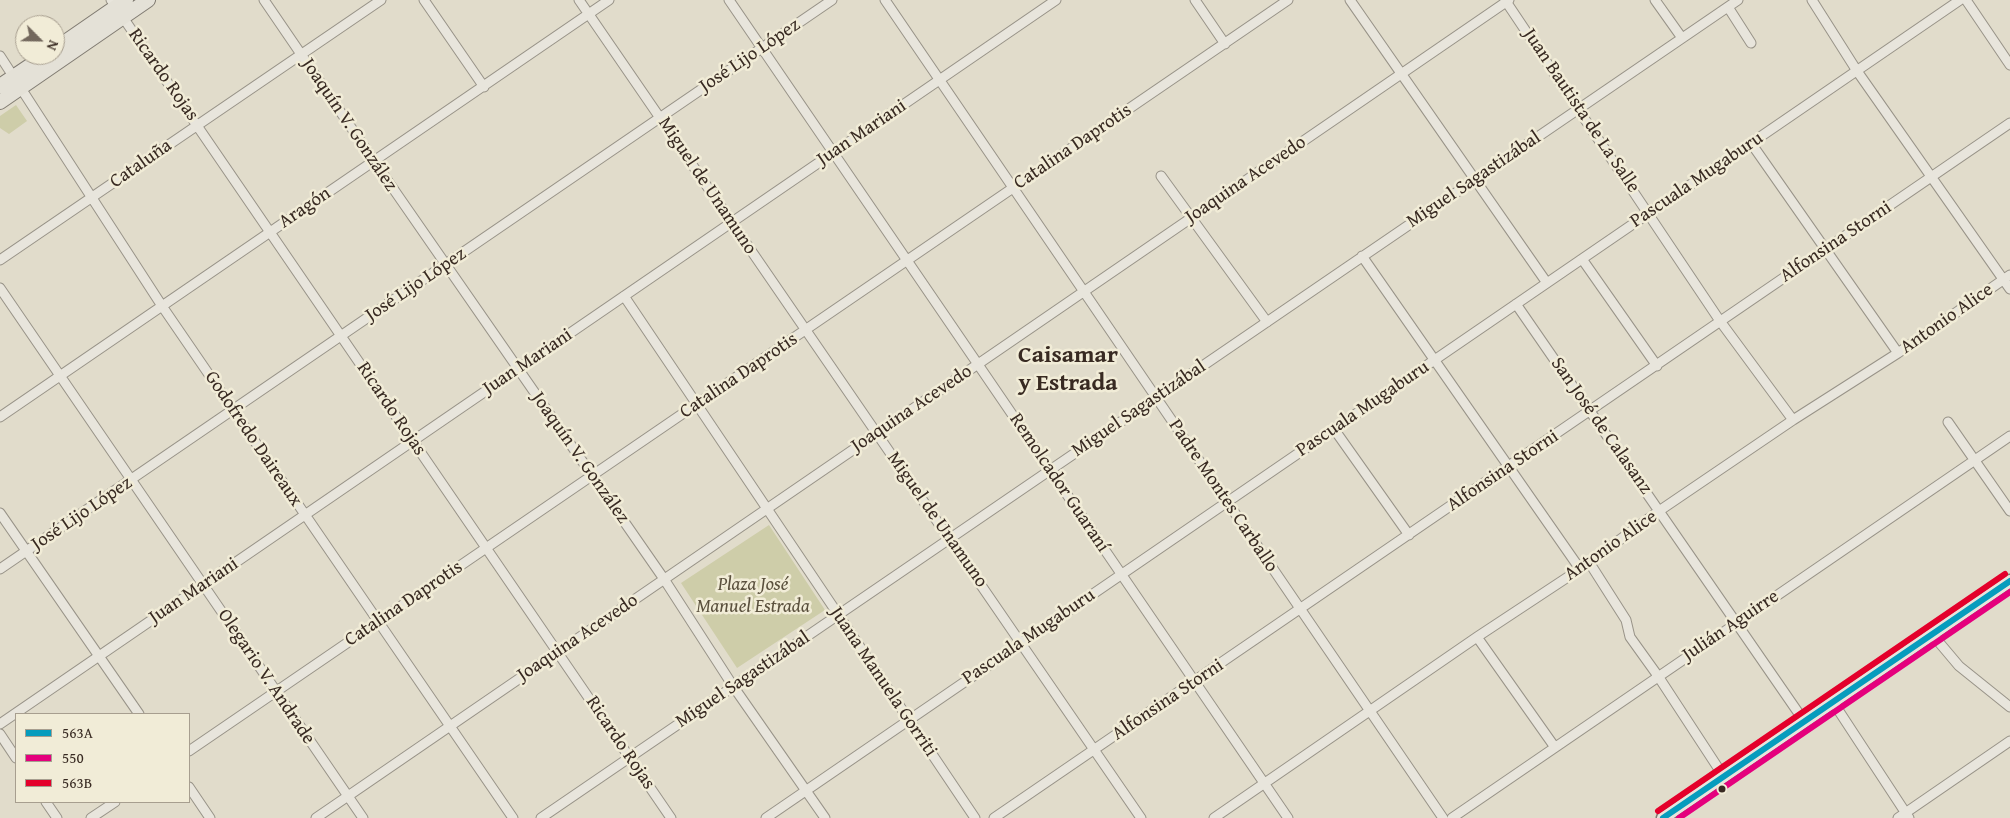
<!DOCTYPE html>
<meta charset="utf-8">
<style>
body{margin:0}
#map{position:relative;width:2010px;height:818px;overflow:hidden;background:#e1dccb;font-family:"Gentium Book Plus",serif}
canvas{display:block}
.legend{position:absolute;left:15px;top:713px;width:175px;height:90px;box-sizing:border-box;background:#f1ecd7;border:1px solid #a79e8f;margin:0;padding:6px 9px;list-style:none;font-size:15px;color:#382a22}
.legend li{display:flex;align-items:center;gap:10px;height:25px}
.legend b{width:25px;border:1px solid #a79e8f}
.north{position:absolute;left:15px;top:15px;width:50px;height:50px;box-sizing:border-box;background:#f1ecd7;border:1px solid #a79e8f;border-radius:50%;rotate:113deg;font-size:14px;font-weight:700;line-height:20px;text-align:center;color:#382a22}
.north::after{content:'';display:block;margin:auto;width:18px;height:22px;background:#73685d;clip-path:polygon(50% 0,100% 100%,50% 72%,0 100%)}
</style>
<div id="map">
<canvas width="2010" height="818"></canvas>
<ul class="legend">
<li><b style="height:6px;background:#069cbd"></b>563A</li>
<li><b style="height:6px;background:#e5007d"></b>550</li>
<li><b style="height:6px;background:#e4002b"></b>563B</li>
</ul>
<div class="north">N</div>
</div>
<script>
const ctx = document.querySelector('canvas').getContext('2d');
ctx.lineJoin = 'round';
function paint(path, color) { ctx.fillStyle = color; ctx.fill(path, 'evenodd'); }
function trace(path, color, width, dash) { ctx.strokeStyle = color; ctx.lineWidth = width; ctx.lineCap = dash ? 'butt' : 'round'; ctx.setLineDash(dash || []); ctx.stroke(path); }
function write(font, color, halo, rows, align = 'center') {
  ctx.font = font + ' "Gentium Book Plus",serif'; ctx.lineWidth = 5; ctx.setLineDash([]); ctx.textBaseline = 'middle'; ctx.strokeStyle = halo; ctx.fillStyle = color; for (const [text, x, y, turn = 0] of rows) {
    ctx.save(); ctx.translate(x, y); ctx.rotate((+turn || 0) * Math.PI / 180); ctx.textAlign = isNaN(turn) ? turn : align; if (halo) ctx.strokeText(text, 0, 0); ctx.fillText(text, 0, 0); ctx.restore();
  }
}
const green = new Path2D(`
 M16 105 27 121 9 134 0 128V116Z
 M769 525 825 610 737 668 681 583Z`);
const minor = new Path2D(`
 M111 0 671 818
 M264 0 374 161 664 579 733 686 825 818
 M424 0 484 87
 M579 0 1141 818
 M729 0 1288 818
 M885 0 1443 818
 M1195 0 1225 44
 M1350 0 1547 283
 M1505 0 1720 321 1793 420
 M1655 0 1682 38
 M1812 0 1857 71 2010 289
 M1966 0 2010 65
 M1728 7 1751 43
 M0 56 162 306 513 818
 M1751 143 1898 353
 M1161 176 1267 322
 M1362 256 1580 569
 M1582 259 1657 366
 M0 260 381 0
 M0 288 363 818
 M624 296 975 818
 M1516 304 1804 721
 M0 417 609 0
 M1948 422 2010 511
 M1334 429 1409 535
 M0 513 139 714
 M1589 562 1626 620 1630 637 1658 676 1724 777
 M0 569 832 0
 M1932 634 1959 666 2010 707
 M1477 637 1554 746
 M1833 702 1909 818
 M0 724 1056 0
 M0 734 16 758
 M189 751 1288 0
 M189 787 210 818
 M46 802 57 818
 M91 818 115 802
 M316 818 1509 0
 M541 818 1738 0
 M766 818 1960 0
 M994 818 2010 123
 M1214 818 1477 637 1580 569 1659 511 1793 420 1898 353 2010 275
 M1452 818 2010 436
 M1898 818 2010 741`);
const secondary = new Path2D(`
 M1663 818 2010 581`);
const primary = new Path2D(`
 M55 49 126 0
 M0 86 46 55
 M0 102 148 0`);
const bus1 = new Path2D(`
 M1663 818 2010 581`);
const bus2 = new Path2D(`
 M1679 818 2010 592`);
const bus3 = new Path2D(`
 M1658 811 2005 574`);
const markers = [
 [1722,789,4.5,"#382a22"]
];
const streetNames = [
 ["José Lijo López",750,56,-34],
 ["Ricardo Rojas",163,75,55],
 ["Juan Bautista de La Salle",1581,111,56],
 ["Joaquín V. González",349,125,56],
 ["Juan Mariani",862,133,-34],
 ["Catalina Daprotis",1073,147,-34],
 ["Cataluña",141,164,-35],
 ["Joaquina Acevedo",1246,180,-34],
 ["Miguel Sagastizábal",1474,180,-34],
 ["Pascuala Mugaburu",1697,180,-34],
 ["Miguel de Unamuno",707,186,56],
 ["Aragón",305,208,-34],
 ["Alfonsina Storni",1836,242,-34],
 ["José Lijo López",416,285,-34],
 ["Antonio Alice",1947,319,-35],
 ["Juan Mariani",528,362,-34],
 ["Catalina Daprotis",739,376,-34],
 ["Ricardo Rojas",391,409,56],
 ["Joaquina Acevedo",912,409,-34],
 ["Miguel Sagastizábal",1139,409,-34],
 ["Pascuala Mugaburu",1363,409,-34],
 ["San José de Calasanz",1601,426,55],
 ["Godofredo Daireaux",253,439,56],
 ["Joaquín V. González",580,458,55],
 ["Alfonsina Storni",1503,471,-34],
 ["Remolcador Guaraní",1059,483,56],
 ["Padre Montes Carballo",1223,496,56],
 ["José Lijo López",82,514,-34],
 ["Miguel de Unamuno",937,520,55],
 ["Antonio Alice",1611,546,-35],
 ["Juan Mariani",194,591,-34],
 ["Catalina Daprotis",404,604,-34],
 ["Julián Aguirre",1731,626,-34],
 ["Pascuala Mugaburu",1029,637,-34],
 ["Joaquina Acevedo",578,638,-34],
 ["Olegario V. Andrade",266,677,56],
 ["Miguel Sagastizábal",743,680,-34],
 ["Juana Manuela Gorriti",883,682,56],
 ["Alfonsina Storni",1168,700,-34],
 ["Ricardo Rojas",620,743,56]
];
const parkNames = [
 ["Plaza José",753,585],
 ["Manuel Estrada",753,607]
];
const districtNames = [
 ["Caisamar",1068,356],
 ["y Estrada",1068,384]
];
paint(green, '#cecda9');
trace(minor, '#989388', 11);
trace(secondary, '#807b72', 15);
trace(primary, '#807b72', 16);
trace(minor, '#e8e5dc', 9);
trace(secondary, '#e8e5dc', 12);
trace(primary, '#e4e1d7', 14);
trace(bus1, '#069cbd', 6);
trace(bus2, '#e5007d', 6);
trace(bus3, '#e4002b', 6);
for (const [x, y, r, color] of markers) { const dot = new Path2D(); dot.arc(x, y, r, 0, 2 * Math.PI); ctx.fillStyle = color; ctx.fill(dot); trace(dot, '#f1ecd7', 2); }
write('19px', '#382a22', '#f1ecd7', streetNames);
write('italic 19px', '#5a503d', '#f1ecd7', parkNames);
write('bold 24px', '#382a22', '#f1ecd7', districtNames);
</script>
